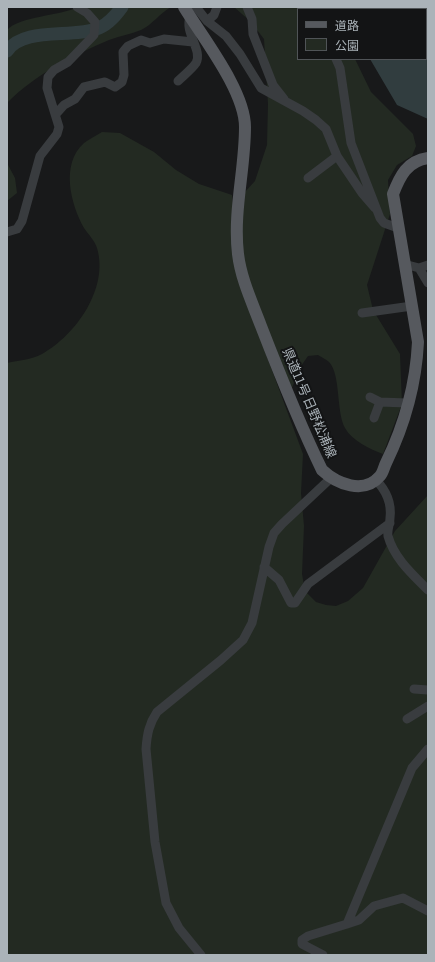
<!DOCTYPE html>
<meta charset="utf-8">
<style>
body{margin:0}
#map{position:relative;width:435px;height:962px;overflow:hidden;background:#18191a;font-family:"Asap Condensed","Noto Sans JP",sans-serif}
canvas{display:block}
.frame{position:absolute;inset:0;border:8px solid #abb3b9;pointer-events:none}
.legend{position:absolute;left:297px;top:8px;width:130px;height:52px;box-sizing:border-box;background:#131415;border:1px solid #505457;margin:0;padding:5px 7px;list-style:none;font-size:12px;color:#abb3b9}
.legend li{display:flex;align-items:center;gap:8px;height:20px}
.legend b{width:20px;border:1px solid #505457}
</style>
<div id="map">
<canvas width="435" height="962"></canvas>
<div class="frame"></div>
<ul class="legend">
<li><b style="height:5px;background:#56595e"></b>道路</li>
<li><b style="height:11px;background:#232a22"></b>公園</li>
</ul>
</div>
<script>
const ctx = document.querySelector('canvas').getContext('2d');
ctx.lineJoin = 'round';
function paint(path, color) { ctx.fillStyle = color; ctx.fill(path, 'evenodd'); }
function trace(path, color, width, dash) { ctx.strokeStyle = color; ctx.lineWidth = width; ctx.lineCap = dash ? 'butt' : 'round'; ctx.setLineDash(dash || []); ctx.stroke(path); }
function write(font, color, halo, rows, align = 'center') {
  ctx.font = font + ' "Asap Condensed","Noto Sans JP",sans-serif'; ctx.lineWidth = 4; ctx.setLineDash([]); ctx.textBaseline = 'middle'; ctx.strokeStyle = halo; ctx.fillStyle = color; for (const [text, x, y, turn = 0] of rows) {
    ctx.save(); ctx.translate(x, y); ctx.rotate((+turn || 0) * Math.PI / 180); ctx.textAlign = isNaN(turn) ? turn : align; if (halo) ctx.strokeText(text, 0, 0); ctx.fillText(text, 0, 0); ctx.restore();
  }
}
const green = new Path2D(`
 M78 7H171C160 13 152 25 141 30 131 34 120 36 109 40 72 56 36 74 7 103V30C20 16 60 16 78 7Z
 M234 7H338L337 9H298V59H355L371 92 413 134 416 146 412 156 397 165 388 180 390 214 367 285 373 310 400 354 402 404 383 454C370 449 352 441 345 428 336 412 341 374 329 362 326 359 321 357 318 355L308 356 301 366 291 390 248 280 241 246 243 194 255 181 267 145 268 104 264 39 250 21Z
 M102 132 120 133 154 152 176 170 199 184 232 195 240 284 303 454 301 493 304 526 302 574 305 591 316 602 326 605 336 606 348 601 363 588 395 531 428 495V955H7V363C19 360 31 360 42 354 76 335 109 288 97 248 95 241 88 234 84 228 71 205 60 164 84 143 89 139 96 136 102 132Z
 M7 163 15 178 17 193 7 201Z`);
const water = new Path2D(`
 M360 7H428V119L397 105 370 59H426V9H361Z`);
const river = new Path2D(`
 M7 51C24 26 73 39 99 28 109 24 116 15 122 7`);
const minor = new Path2D(`
 M196 7 207 21 214 15 217 7
 M247 7 252 19 253 34 273 85 284 99
 M317 7V9
 M207 21 226 36 240 54 261 88 303 111 316 120 326 129 337 156 362 193 375 208
 M336 59 340 68 351 143 380 218 384 223 398 228
 M178 81C183 76 192 69 196 63 203 50 184 33 190 17
 M56 114 64 105 75 99 84 87 105 82 115 87 122 82 124 75 123 52 128 46 141 40 150 43 164 39 193 42
 M308 178 337 156
 M7 232 17 229 22 221 40 156 57 134 59 127 47 88 48 77 54 70 68 62 94 35 95 22 87 13 77 7
 M404 264 419 268 428 265
 M419 268 428 283
 M362 313 412 306
 M370 397 380 402
 M374 418 380 402 407 403
 M375 479C386 490 392 502 390 518 390 524 387 530 388 536 394 558 412 574 428 590
 M264 567 279 580 291 603H295L308 584 390 523
 M414 689 428 690
 M407 719 428 706
 M347 924 359 920 374 906 403 898 428 911
 M201 955 179 928 166 903 155 842 146 749C147 734 149 724 157 712L221 660 243 640 252 623 269 547 274 533 282 524 331 478
 M323 955 302 944V940L308 936 347 924 412 768 428 749`);
const major = new Path2D(`
 M184 7C203 38 245 91 245 127 245 170 233 211 238 254 241 279 252 302 261 326 280 375 299 423 322 470 337 484 364 495 380 476 383 473 384 467 386 463 404 426 416 383 418 342L393 194C400 176 407 161 428 158`);
const streetNames = [
 ["県道11号 日野松浦線",309,403,67]
];
paint(green, '#232a22');
paint(water, '#313d3f');
trace(river, '#313d3f', 13);
trace(minor, '#393c3f', 9);
trace(major, '#56595e', 12);
write('13px', '#abb3b9', '#131415', streetNames);
</script>
